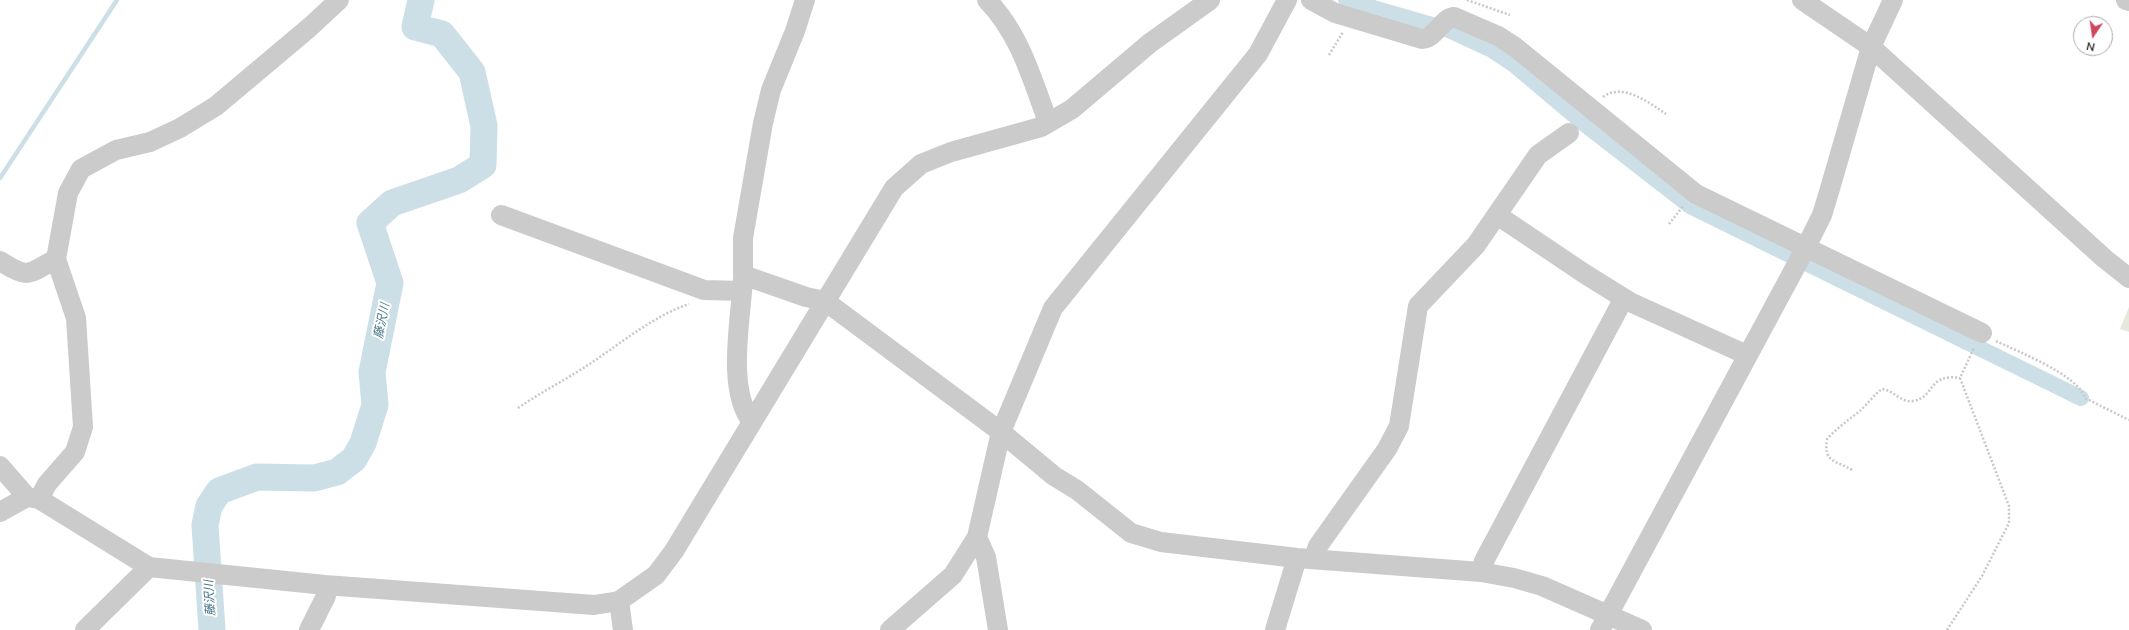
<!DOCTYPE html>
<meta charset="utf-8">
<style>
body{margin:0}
#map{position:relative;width:2129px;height:630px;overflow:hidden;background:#fff;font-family:Mulish,sans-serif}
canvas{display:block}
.north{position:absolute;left:2073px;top:16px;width:40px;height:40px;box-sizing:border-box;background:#fff;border:1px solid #ababab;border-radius:50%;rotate:193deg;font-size:11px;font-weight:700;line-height:16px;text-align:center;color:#2e2e2e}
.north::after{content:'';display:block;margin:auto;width:14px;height:18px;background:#cf455e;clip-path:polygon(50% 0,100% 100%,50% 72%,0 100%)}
</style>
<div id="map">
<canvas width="2129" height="630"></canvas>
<div class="north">N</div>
</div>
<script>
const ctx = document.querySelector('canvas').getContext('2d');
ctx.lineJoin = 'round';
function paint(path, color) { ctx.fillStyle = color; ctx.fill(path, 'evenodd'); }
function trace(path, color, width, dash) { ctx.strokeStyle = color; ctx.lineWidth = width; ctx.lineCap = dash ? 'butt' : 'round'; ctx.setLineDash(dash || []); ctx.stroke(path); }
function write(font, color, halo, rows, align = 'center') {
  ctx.font = font + ' Mulish,"Noto Sans JP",sans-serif'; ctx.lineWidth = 4; ctx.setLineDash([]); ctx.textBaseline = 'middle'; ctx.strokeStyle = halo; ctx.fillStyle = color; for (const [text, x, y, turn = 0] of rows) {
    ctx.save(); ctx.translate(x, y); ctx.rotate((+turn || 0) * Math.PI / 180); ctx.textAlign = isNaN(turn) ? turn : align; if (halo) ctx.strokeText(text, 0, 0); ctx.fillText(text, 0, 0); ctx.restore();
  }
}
const green = new Path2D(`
 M2129 307V332L2120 329Z`);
const stream = new Path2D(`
 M0 178 117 0`);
const canal = new Path2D(`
 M1346 0 1449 30 1492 50 1513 64 1583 123 1690 206 2081 398`);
const river = new Path2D(`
 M212 630 205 525 209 506 219 491 257 477 314 478 337 472 354 459 363 443 375 405 372 372 390 283 370 223 392 203 459 180 483 165 484 126 472 72 442 34 415 27 421 0`);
const path = new Path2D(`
 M1467 0 1510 15
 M1329 55 1343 32
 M1603 97C1622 82 1650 103 1666 114
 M1669 224 1684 205
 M1996 341C2019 352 2078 375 2085 398L2129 420
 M518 408C540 393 563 381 585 367 619 345 651 317 689 304
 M1852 470C1836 460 1823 463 1827 439 1836 429 1846 422 1856 414 1866 407 1872 396 1882 389 1893 390 1901 403 1913 401 1935 398 1927 373 1960 378
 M1947 630 1982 576 2009 523V506L1960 378 1974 348`);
const minor = new Path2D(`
 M805 0 795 31 771 90 763 123 743 238V275L806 297 825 301 1001 432 1054 476 1077 490 1131 533 1161 542 1297 558 1481 572 1514 578 1542 586 1642 630
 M987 0C1020 34 1032 79 1048 122
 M1311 0 1335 13 1422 39C1435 39 1441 19 1454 17L1498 36 1515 47 1696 194 1982 333
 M1802 0 1871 47 2105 259 2129 278
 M2126 0 2129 1
 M501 215 704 290 742 291
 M1497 215 1585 274 1630 302 1747 355
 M0 261C30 280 27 274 56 259
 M743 279C741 319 726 389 752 422
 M0 466 27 497
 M39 499 47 484 75 452 83 427 76 318 56 259 68 193 81 169 116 150 150 142 180 128 216 106 310 27 339 0
 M0 512 27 497 39 499 149 567 325 585 594 605 619 601 656 575 674 551 894 188 921 164 951 152 1041 127 1072 109 1150 43 1210 0
 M977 537 986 557 998 630
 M1314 558 1318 546 1387 449 1399 426 1418 306 1476 245 1538 155 1569 133
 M1481 572 1484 561 1624 298
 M619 601 623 630
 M85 630 149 567
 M309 630 326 596 325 585
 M890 630 953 575 977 537 1001 432 1053 308 1258 54 1287 0
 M1275 630 1297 558
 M1600 630 1804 251 1822 215 1829 192 1871 47 1893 0`);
const waterNames = [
 ["藤沢川",382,321,-79],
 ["藤沢川",210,598,-94]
];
paint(green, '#e5e9dd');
trace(stream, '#ccdfe7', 4.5);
trace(canal, '#ccdfe7', 16);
trace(river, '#ccdfe7', 27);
trace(path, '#c8c8c8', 2.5, [2, 2]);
trace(minor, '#cbcbcb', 20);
write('italic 12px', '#467486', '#fff', waterNames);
</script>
